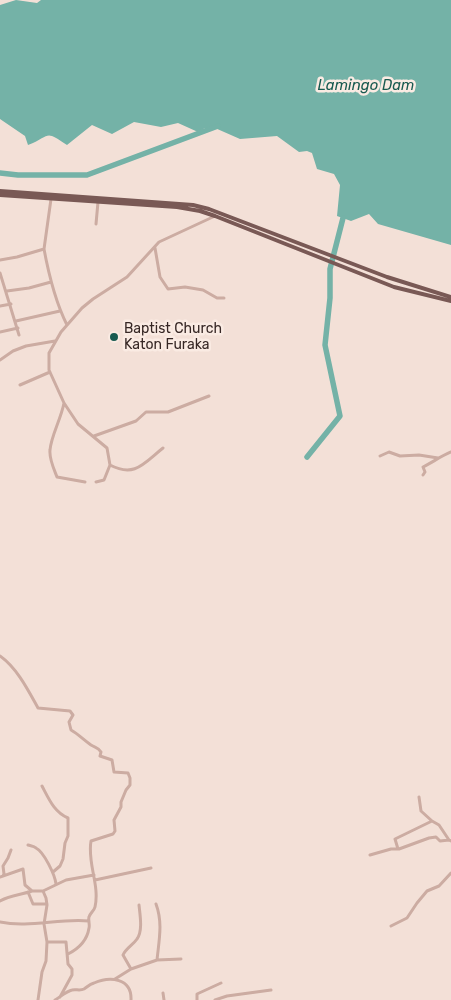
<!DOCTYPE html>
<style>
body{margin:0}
canvas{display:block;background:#f3e0d7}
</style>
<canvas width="451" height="1000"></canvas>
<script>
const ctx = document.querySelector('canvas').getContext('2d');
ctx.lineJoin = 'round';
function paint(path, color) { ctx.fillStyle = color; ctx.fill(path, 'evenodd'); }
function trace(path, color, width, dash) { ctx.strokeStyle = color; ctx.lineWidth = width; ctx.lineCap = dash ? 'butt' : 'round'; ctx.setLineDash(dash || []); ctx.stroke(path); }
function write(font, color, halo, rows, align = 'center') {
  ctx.font = font + ' Rubik,sans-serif'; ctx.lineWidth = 5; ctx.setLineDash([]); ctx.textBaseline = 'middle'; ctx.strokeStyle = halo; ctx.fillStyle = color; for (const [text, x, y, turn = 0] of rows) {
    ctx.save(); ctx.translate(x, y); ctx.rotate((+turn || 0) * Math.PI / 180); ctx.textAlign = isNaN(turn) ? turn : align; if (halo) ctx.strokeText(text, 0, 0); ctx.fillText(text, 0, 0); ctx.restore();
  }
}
const water = new Path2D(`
 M16 0 37 3 41 0H451V245L378 224 369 214 351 221 337 216 340 185 334 174 317 169 312 153 307 151 299 152 277 136 240 139 215 128H205L198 132 178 123 161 127 134 122 112 134 92 125 67 145C44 129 51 136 28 145L25 136 0 119V5Z`);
const river = new Path2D(`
 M0 173 18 175H87L218 126
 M307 457 340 416 325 345 330 298V269L343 218`);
const minor = new Path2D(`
 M96 224 98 202
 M155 248 160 277 168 289 185 287 203 290 217 298H224
 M44 249C49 276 55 301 67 325
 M0 260 17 257 44 249 51 199
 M0 273 19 335
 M7 291 29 288 51 282
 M0 306 11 304
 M16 321 60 311
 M0 332 18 328
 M0 360 13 351 26 346 55 341
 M20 385 50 372
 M64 403C61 419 51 436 50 450 49 459 54 469 57 477L85 482
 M94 436 136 421 146 412H168L209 396
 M380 456 389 452 400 456 419 455 438 458
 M110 465C135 478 144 463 163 448
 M423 475 425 472 423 467C433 462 441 456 451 452
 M96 482 104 480 110 465 107 448 78 424 64 403 49 370V353L61 332 82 308 93 299 127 277 159 242 215 216
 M0 656C17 668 28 690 38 708L70 711 73 715 69 722 71 730C78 734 84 740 91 745 96 748 98 747 101 752L100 756 112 760 114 772 128 773 130 778V785L126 790 121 802V807L114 820 115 831 113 834 91 841C87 863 100 885 95 907 94 911 90 913 89 917 88 920 90 925 89 928 87 941 78 949 68 954
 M42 786C49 799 54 812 68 818V836L65 843 63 859 60 866 53 872
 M419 797 421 811 432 821 439 825 449 840
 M28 845C31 846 34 846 36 848 44 852 55 875 56 884
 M398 849 395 839 432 821
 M370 855 391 849H399L429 838 436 837 440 841 449 840 451 841
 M3 876 4 874 3 866 8 858 11 850
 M0 877 23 869 25 885 32 891H43L66 880 94 875
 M95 880 151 868
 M28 892 33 904H47
 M0 901C10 895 21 895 32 891
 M156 904C163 923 159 940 157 960
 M0 922C29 928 60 918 89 921
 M391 926 407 918 417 903 427 891 439 886 451 873
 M47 942H66L68 964 72 969V975L60 997
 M131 969 157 960 181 959
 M115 979 131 969 123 955C126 948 133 945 137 939 143 931 140 915 139 905
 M163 993 164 1000
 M38 1000 42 972 46 961 47 942 44 924 47 905 46 898 43 891
 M55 1000C60 997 67 991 72 990 76 989 80 991 84 989 87 987 90 984 94 983 110 976 132 978 131 1000
 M197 1000V994L221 983
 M215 1000 227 996 271 990`);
const major = new Path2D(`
 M0 191 193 205 209 209 387 277 451 297
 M0 195 177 207 200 211 215 216 394 287 451 301`);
const markers = [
 [114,337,5,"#185a50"]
];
const poiNames = [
 ["Baptist Church",124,329],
 ["Katon Furaka",124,345]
];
const waterNames = [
 ["Lamingo Dam",366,86]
];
paint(water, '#74b2a7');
trace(river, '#74b2a7', 5.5);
trace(minor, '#ccaca2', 3);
trace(major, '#795955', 4);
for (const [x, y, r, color] of markers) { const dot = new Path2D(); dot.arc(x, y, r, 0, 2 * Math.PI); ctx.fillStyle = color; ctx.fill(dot); trace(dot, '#faebe3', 2); }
write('14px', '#362725', '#faebe3', poiNames, 'left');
write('italic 15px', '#185a50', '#faebe3', waterNames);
</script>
